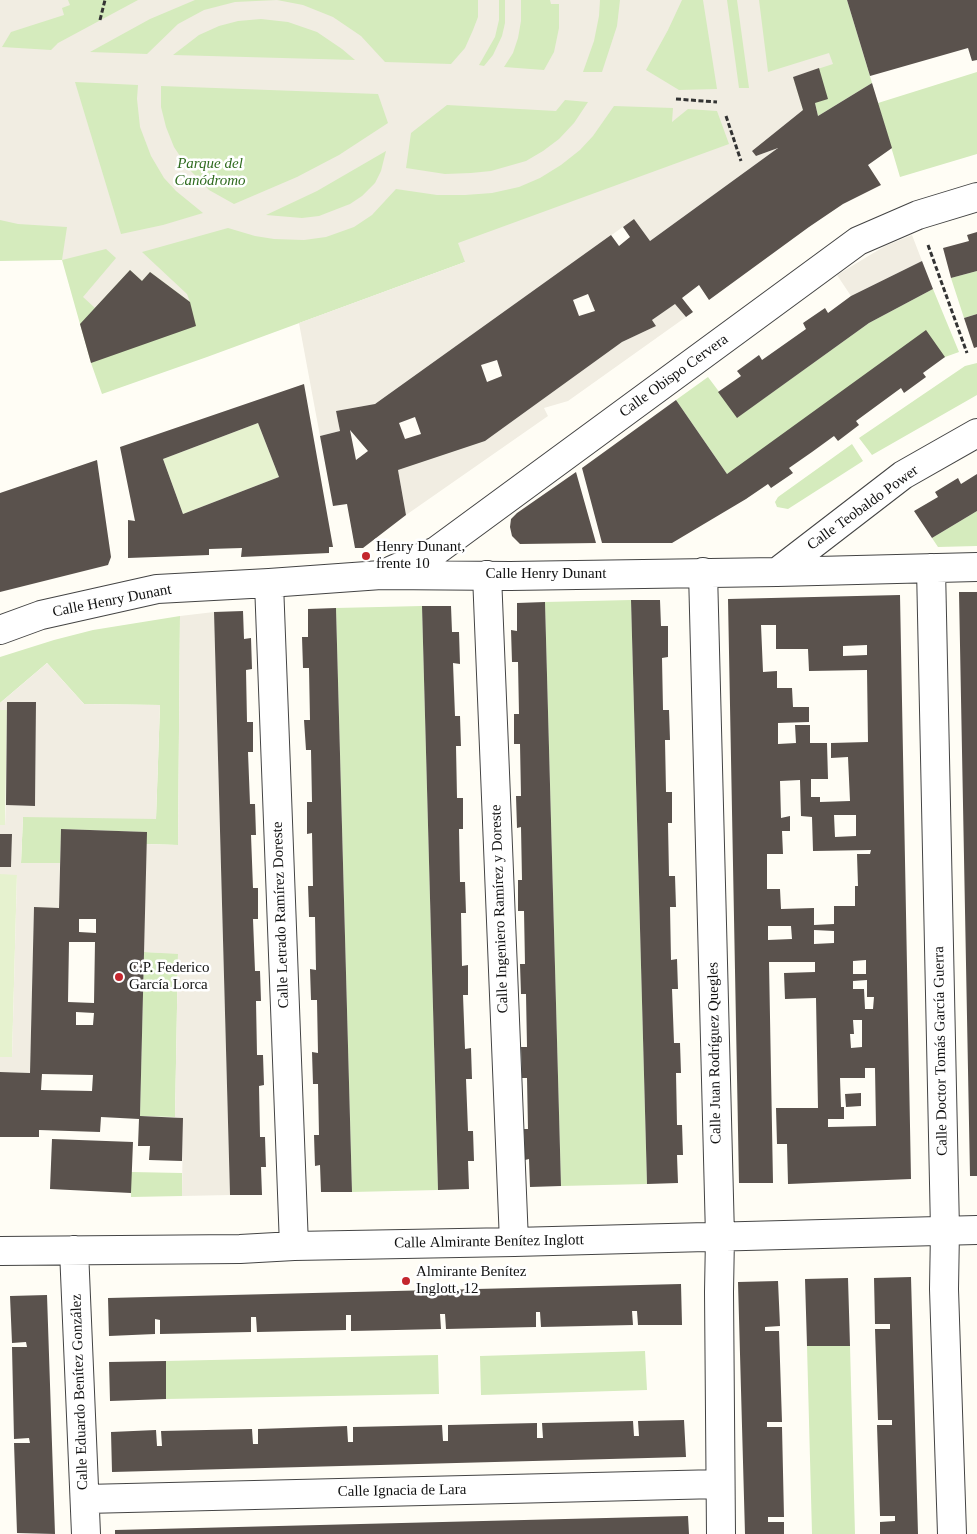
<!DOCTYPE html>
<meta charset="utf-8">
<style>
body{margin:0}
canvas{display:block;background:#fffdf5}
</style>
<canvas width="977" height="1534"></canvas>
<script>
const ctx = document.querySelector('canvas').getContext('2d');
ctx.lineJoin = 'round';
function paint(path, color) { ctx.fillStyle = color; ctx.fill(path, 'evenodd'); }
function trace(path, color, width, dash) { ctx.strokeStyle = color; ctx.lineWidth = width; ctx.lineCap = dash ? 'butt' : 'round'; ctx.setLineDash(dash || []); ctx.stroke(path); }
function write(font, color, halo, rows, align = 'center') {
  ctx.font = font + ' "Times New Roman",serif'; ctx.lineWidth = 5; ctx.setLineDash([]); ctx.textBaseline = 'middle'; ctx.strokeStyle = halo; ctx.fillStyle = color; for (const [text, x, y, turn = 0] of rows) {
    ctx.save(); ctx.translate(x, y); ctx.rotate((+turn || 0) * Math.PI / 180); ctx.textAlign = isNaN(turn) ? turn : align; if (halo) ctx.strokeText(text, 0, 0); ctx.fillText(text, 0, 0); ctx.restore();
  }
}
const green = new Path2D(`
 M0 0H847L872 83 818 116 815 103 819 68 793 76 803 110 753 151 465 262 207 357 102 394 91 363 62 260 0 261Z
 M977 72V154L900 177 878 103Z
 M977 271V314L964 318 951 278Z
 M933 289 959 352 945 357 727 474 676 400 708 377 738 417 869 323Z
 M977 363V395L872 455 859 438 965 366Z
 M852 444 863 461 788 509 777 507 775 502 778 497Z
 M977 511V546L938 547 932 538Z
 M631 600 647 1184 561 1186 545 602Z
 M422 606 438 1190 352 1192 336 608Z
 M180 616 178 845 146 844V832L61 829 60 863H21L23 816 156 818 160 705 84 704 47 663 0 703V657L54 640 93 630Z
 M144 952 178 953 175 1117 140 1116Z
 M131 1172 182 1173V1196L131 1197Z
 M807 1346H850L855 1534H812Z
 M645 1351 647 1390 481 1395 480 1356Z
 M438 1355 439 1394 166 1399V1361Z`);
const pitch = new Path2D(`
 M258 423 279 477 183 514 163 459Z
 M0 710H7L5 825H0Z
 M0 874H17L12 1057H0Z`);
const plaza = new Path2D(`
 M0 0H68L70 5 62 8 64 15 11 32 2 47 51 50 58 43 138 0H195L150 19 90 52 147 54 178 24 204 10 235 2 277 0 303 5 333 17 361 36 385 62 451 64 465 48 473 30 478 17V0H499V20L495 37 479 65 484 66 493 55 502 36 505 23V0H521V21L518 38 513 53 504 67 544 70 554 52 559 28V4H551L550 0H600L599 16 594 41 583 72H602L617 26 620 0H682L668 30 646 70 679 90 717 89 703 0H727L739 88H749L737 0H759L768 72 829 53 833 64 793 77 803 110 756 156 778 148 650 241 634 219 375 404 336 411 340 431 320 436 299 323 465 262 458 243 729 144 717 111 688 109 672 122 673 108 614 106 593 136 580 150 561 165 540 178 519 187 492 193 465 195H437L396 189 372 215 354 227 326 237 304 240 274 239 255 236 228 228 142 252 187 294 190 302 150 272 142 281 130 270 95 308 83 297 116 258 106 249 62 260 67 227 18 224 0 220ZM261 19 288 22 317 32 342 49 355 60 173 55 199 35 219 26 238 21ZM75 82 138 85 137 99 140 127 151 156 164 178 176 191 203 213 163 225 121 234ZM161 86 378 94 388 123 339 155 297 177 234 204 209 190 188 168 174 147 166 127 161 107ZM565 100 588 102 574 123 559 139 543 151 526 161 491 171 471 173 445 174 406 168 411 133 447 105 556 111ZM386 151 381 171 375 183 362 196 350 204 319 216 302 218 266 215 317 191Z
 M912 235 922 261 851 296 837 275 885 246Z
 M675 304 686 317 568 401 544 408 548 416 406 515 398 470 485 441 622 342 656 326 652 320Z
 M214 612 230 1195 182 1196 183 1118 175 1117 178 954 144 952 146 844 178 845 180 616Z
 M47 663 84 704 160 705 156 819 23 817 21 863H60L59 908H34L30 1073 0 1072V1057H12L17 875 0 874V867H11L12 834H0V825H5L6 805 35 806 36 703 7 702V710H0V703Z`);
const building = new Path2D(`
 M847 0H977V60L972 61 968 48 870 76Z
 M819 68 828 99 815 103 818 116 872 83 892 148 868 165 881 185 843 204 809 227 709 300 699 285 682 298 693 312 686 317 675 304 652 320 656 326 622 342 485 441 398 470 406 515 363 548H355L347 504 333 506 320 436 340 431 336 411 375 404 611 235 619 246 630 237 623 227 634 219 650 241 778 148 756 156 752 151 803 110 793 77ZM588 294 595 311 579 316 573 300ZM497 360 502 376 487 382 481 365ZM415 417 421 434 405 439 399 423ZM350 430 368 451 356 460Z
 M977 232V271L951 278 943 248 969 241 967 235Z
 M922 261 933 289 869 323 737 418 718 392 741 376 737 371 759 355 762 360 806 329 803 323 825 308 828 313 851 296Z
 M130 270 142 281 150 272 190 302 196 326 91 363 80 324Z
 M977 314V347L974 348 964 318Z
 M926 330 945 357 923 373 926 377 904 393 901 388 856 421 859 425 838 441 834 436 812 452 789 468 793 473 771 488 768 484 746 499 672 543H602L582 468 676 400 727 474Z
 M304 384 333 547H329V553L241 557 242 548 209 549V555L128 558V520L135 521 120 447ZM258 423 279 477 183 514 163 459Z
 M97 460 111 557 108 565 0 592V493Z
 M576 472 596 543 520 544 512 536 510 527 511 519 517 513Z
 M977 474V511L932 538 914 511 938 497 935 492 958 478 961 484Z
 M959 592H977V1176H970Z
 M900 595 911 1179 788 1184 787 1144H777L776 1108H818L816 998 785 999 784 973 815 972V962H769L773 1183H739L728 599ZM761 625H776V649H808L809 671 867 670 868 742 831 743V758L848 757 850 801 820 802V797H811V779H828L827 743H810V725H795L796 743 778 744V723L809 722V707H793L792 688H777V671L763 672ZM867 645V655L843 656V646ZM800 780 801 816 812 817 813 851 871 850 870 854H857L858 886H855V906H834V924L814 925V908L781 909 780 889H767V854H783L782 831H790V816L781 818 780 781ZM834 815H856V836L835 837ZM768 926H791L792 939 768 940ZM814 930 834 931V943L814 944ZM866 960V974H853V961ZM867 980V997H874L873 1009H865L864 989H853V981ZM853 1020H862V1047L851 1048 850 1034H854ZM865 1068H875L876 1126 828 1127V1119H844V1107H841L840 1078H865Z
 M631 600H660L661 626H668V657L662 658 663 710H669L670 740H665L666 792H672V823H668L669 876H675L676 907H670L671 960 677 959 678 989H672L674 1043H680L681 1073H676L677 1125H682L683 1155H677L678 1183 647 1184Z
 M545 602 561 1186 530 1187 529 1159 525 1160 524 1129H528L527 1078H522L521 1047H527L526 994H521L520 964H525L524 911H518V880H522L521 827 517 828 516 796H521L520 744H514V714H519L518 662H512L511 630 517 631V603Z
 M422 606H451L452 632H459L460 664 453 663 455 716H460L461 746H456L457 798H463V829H459L460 882H465L466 913H461L462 966 468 965V995H463L465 1049 471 1048 472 1079H466L468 1131H473L474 1161H468L469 1189 438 1190Z
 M336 608 352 1192H321L320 1165 315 1166 314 1135H319L318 1084H313L312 1052 318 1053 317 1000H311L310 969 316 970 315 917H309L308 886H313L312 833 307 834V802H312L311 750H306L304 720H310L309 668H303L302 637H308V609Z
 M243 611 244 639 251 638 252 669 246 670 247 722H253V752H248L250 804H255L256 835H251L253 888H258V919H253L255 971H260L261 1001H256L257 1055H263L264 1085 259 1086 260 1137H265L266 1167H261L262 1195H230L214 612Z
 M7 702H36L35 806 6 805Z
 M61 829 147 832 140 1116 183 1118 182 1161 149 1160 150 1146H138L139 1119 101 1117 100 1132 39 1130V1137H0V1072L30 1073 34 907 59 908ZM79 919H96V933L79 932ZM69 942H95L94 1003 68 1002ZM76 1012 94 1013 93 1025H76ZM42 1074 93 1075 92 1091 41 1090Z
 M0 834H12L11 867H0Z
 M861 1093V1106L846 1107 845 1094Z
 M52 1139 133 1142 131 1193 50 1189Z
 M911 1277 918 1534H880V1522L895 1521V1516H880L877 1425H892V1420H878L875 1329H890V1324H875L874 1278Z
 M848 1278 850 1346H807L805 1279Z
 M778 1281 780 1326 765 1327V1331H779L782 1422H767V1427H782L784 1517H768V1522H784V1534H745L738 1282Z
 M681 1284 682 1325H638L637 1311H632L633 1325 541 1327 540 1312H536V1327L446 1329 445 1314H440L441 1329 351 1331V1315H346V1330L257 1332 256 1317H251V1332L160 1334V1320L155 1319V1334L109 1336 108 1298Z
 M47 1295 55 1534 17 1533 14 1443H30L29 1438 14 1439 12 1347H27L26 1342 12 1343 10 1296Z
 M166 1361V1399L110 1401 109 1362Z
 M684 1420 686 1457 112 1472 111 1432 156 1430 157 1446H162L161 1431 252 1429 253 1444H258V1429L347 1426 348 1442H353V1427L442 1425 443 1441H448V1425L537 1423V1438H543L542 1423 633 1421 634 1436H639L638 1421Z
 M688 1516 689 1534H115V1530Z`);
const path = new Path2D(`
 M100 20 105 0
 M676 99 717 102
 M726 116 741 161
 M928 245 967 353`);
const minor = new Path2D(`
 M931 568 945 1230 944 1289 952 1534
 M392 570 436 551 858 241 918 215 977 197
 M703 572 720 1236 719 1292 721 1534
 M777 572 903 475 977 433
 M487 575 514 1242
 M269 583 294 1246
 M0 630 41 615 157 589 269 583 381 575 510 576 777 572 977 567
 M74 1250 86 1534
 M0 1251 240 1249 294 1246 514 1242 977 1230
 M85 1499 720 1484`);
const markers = [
 [366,556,5,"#c4262e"],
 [119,977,5,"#c4262e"],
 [406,1281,5,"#c4262e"]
];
const parkNames = [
 ["Parque del",210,164],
 ["Canódromo",210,181]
];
const streetNames = [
 ["Calle Obispo Cervera",674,376,-36],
 ["Calle Teobaldo Power",863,508,-36],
 ["Calle Henry Dunant",546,574],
 ["Calle Henry Dunant",112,601,-11],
 ["Calle Ingeniero Ramírez y Doreste",500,909,-92],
 ["Calle Letrado Ramírez Doreste",281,915,-92],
 ["Calle Doctor Tomás García Guerra",941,1051,-91],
 ["Calle Juan Rodríguez Quegles",715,1053,-91],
 ["Calle Almirante Benítez Inglott",489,1242,-1],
 ["Calle Eduardo Benítez González",80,1392,-92],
 ["Calle Ignacia de Lara",402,1491,-1]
];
const poiNames = [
 ["Henry Dunant,",376,547],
 ["frente 10",376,564],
 ["C.P. Federico",129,968],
 ["García Lorca",129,985],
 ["Almirante Benítez",416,1272],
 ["Inglott, 12",416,1289]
];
paint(green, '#d5ebbd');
paint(pitch, '#e6f2cf');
paint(plaza, '#f1ede2');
paint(building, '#5a524d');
trace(minor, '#444', 30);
trace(path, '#333', 3, [5, 2.5]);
trace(minor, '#fff', 28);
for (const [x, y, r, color] of markers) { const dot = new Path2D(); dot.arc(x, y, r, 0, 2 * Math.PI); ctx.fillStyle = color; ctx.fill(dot); trace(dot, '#fff', 2); }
write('italic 15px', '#2f6b1f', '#fff', parkNames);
write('15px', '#111', '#fff', streetNames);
write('15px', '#111', '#fff', poiNames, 'left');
</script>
